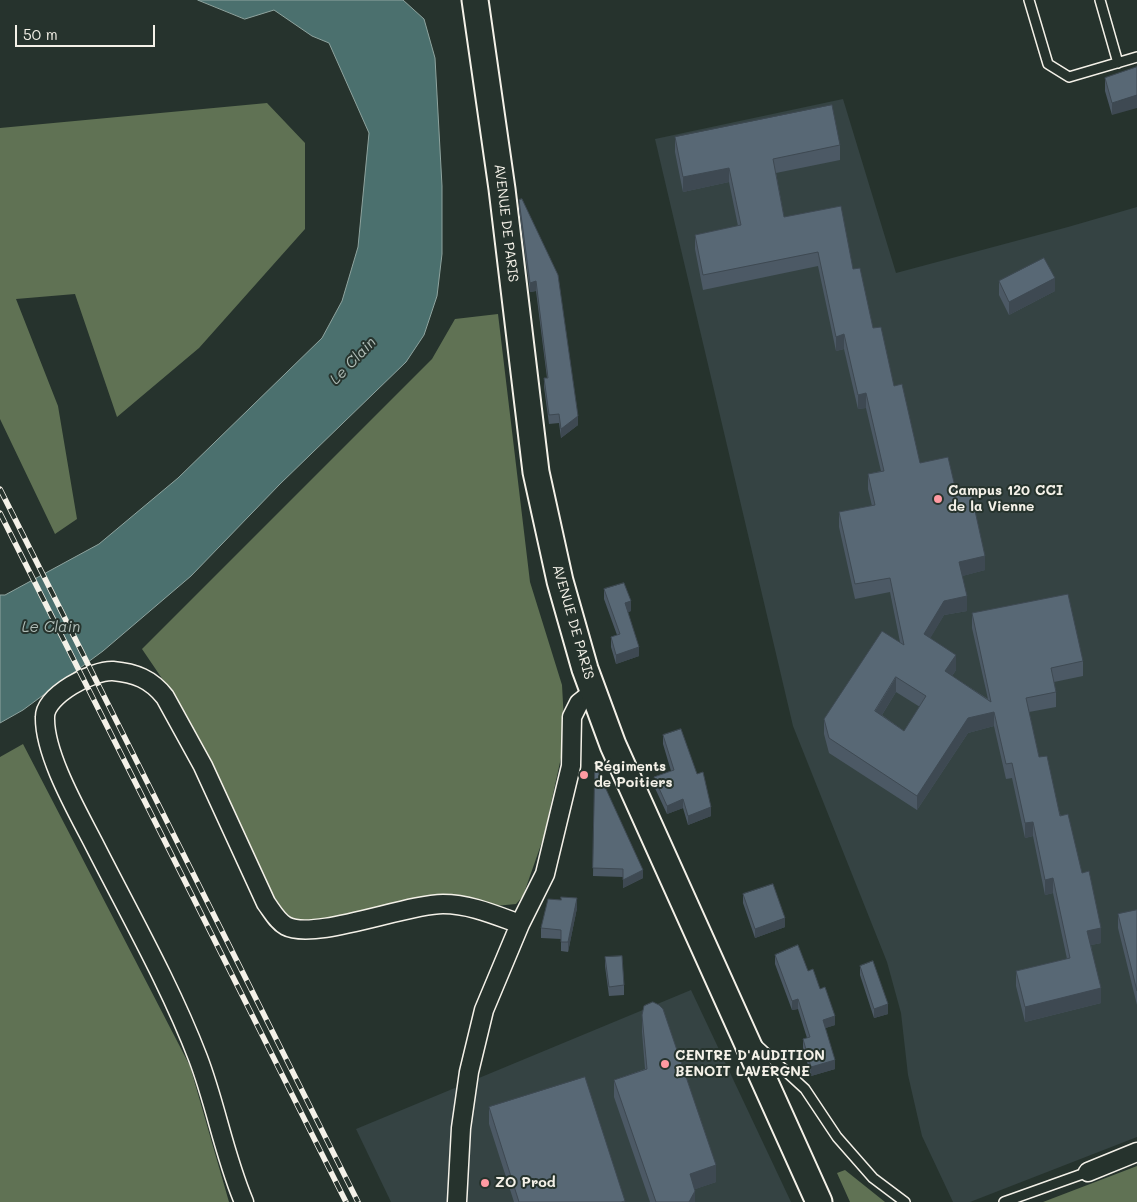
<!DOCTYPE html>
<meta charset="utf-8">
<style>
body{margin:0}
#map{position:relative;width:1137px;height:1202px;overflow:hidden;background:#26332d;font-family:Mali,sans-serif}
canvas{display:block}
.scale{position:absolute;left:15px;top:25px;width:140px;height:22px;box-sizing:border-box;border:2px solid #f4f1e8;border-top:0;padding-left:6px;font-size:15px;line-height:18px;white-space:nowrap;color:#f4f1e8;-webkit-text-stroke:4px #26332d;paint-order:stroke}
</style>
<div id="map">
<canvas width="1137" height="1202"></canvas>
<div class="scale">50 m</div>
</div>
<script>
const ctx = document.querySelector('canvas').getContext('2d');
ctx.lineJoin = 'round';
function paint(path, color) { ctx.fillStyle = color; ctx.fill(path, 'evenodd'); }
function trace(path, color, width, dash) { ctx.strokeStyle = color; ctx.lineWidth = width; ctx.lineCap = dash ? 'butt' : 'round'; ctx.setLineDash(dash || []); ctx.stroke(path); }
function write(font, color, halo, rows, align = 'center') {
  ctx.font = font + ' Mali,sans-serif'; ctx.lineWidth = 4; ctx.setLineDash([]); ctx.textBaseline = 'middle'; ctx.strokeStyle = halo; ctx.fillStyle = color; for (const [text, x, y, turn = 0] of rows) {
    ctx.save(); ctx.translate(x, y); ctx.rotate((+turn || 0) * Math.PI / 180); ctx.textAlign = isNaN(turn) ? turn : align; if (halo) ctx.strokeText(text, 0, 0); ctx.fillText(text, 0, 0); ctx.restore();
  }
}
const built = new Path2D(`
 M843 99 896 273 1068 227 1137 207V1137L970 1202H953L922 1136 908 1075 901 1013 887 962 793 726 655 139Z
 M691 990 791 1202H391L356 1129Z`);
const green = new Path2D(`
 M267 103 305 143V229L199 348 117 417 75 294 16 299 58 406 77 519 55 534 0 419V128Z
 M498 314 530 582 562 685 565 739 544 836 523 896 516 904 495 906 442 895 309 922 292 918 275 904 180 705 142 649 432 359 455 319Z
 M23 744 190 1066 229 1202H0V757Z
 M1137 1166V1202H1043Z
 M845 1170 885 1202H850L837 1173Z`);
const water = new Path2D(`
 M198 0H403L424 19 435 58 442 186V254L437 296 424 335 406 362 280 484 191 576 103 651 23 710 0 723V595H5L99 544 178 478 322 338 342 301 358 247 369 133 329 43 312 36 274 10 245 19Z`);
const lane = new Path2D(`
 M1029 0 1048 64 1069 77 1137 57
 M1100 0 1118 63
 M756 1044 805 1089 837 1137 873 1178 905 1202
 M1004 1202 1088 1172`);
const street = new Path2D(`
 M1088 1172 1137 1152
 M244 1202C224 1155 216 1105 198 1058 170 985 129 913 94 844 77 811 44 754 45 717 45 695 93 670 113 671 135 673 151 679 165 697L203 766 266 903C272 911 277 921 286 926 314 941 406 904 443 904 470 904 495 915 520 924
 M457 1202 461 1128 469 1072 484 1010 520 924 545 874 571 766 572 717 579 703 593 692`);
const secondary = new Path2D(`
 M475 0 502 189 536 472 560 581 585 669 613 745 819 1202`);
const rail = new Path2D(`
 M0 489 358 1202
 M0 513 346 1202`);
const wall = new Path2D(`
 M1137 67 1112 115 1105 91V78Z
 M675 137 840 145V160L776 173 784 217 853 269 873 328 894 386 920 463 956 491 985 570 962 576 967 611 944 615 930 638 956 670 952 676 988 699 972 628V613L1083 661V676L1054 682 1056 692V707L1029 712 1039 757 1082 873 1101 943 1091 945 1101 1003 1025 1022 1016 986V971L1067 959 1053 893 1045 895 1033 836 1025 838 1012 778 1006 779 994 726 968 733 917 810 829 753 824 734V719L900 642 890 592 855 599 839 527V512L872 506 868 489V474L881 471 866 408 858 409 844 349 836 351 818 266 703 290 695 249V235L738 226 729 182 683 192 675 152ZM896 692 920 707 904 731 882 715Z
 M519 200 578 425 561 438 559 423 549 424 544 387V378H547L536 291 530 292 519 209Z
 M999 281 1055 291 1009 315 999 295Z
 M604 589 631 611 628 612 639 656 616 664 611 647V637L617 635 604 599Z
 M663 735 711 816 688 825 683 808 667 814 654 786V777L671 771 663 744Z
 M595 765 643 878 623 888V877L593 876Z
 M743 894 785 927 755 938 743 903Z
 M577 908 568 952 561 951V939L541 938V928Z
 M1137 910V1005L1118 928V914Z
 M775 955 808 971 820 989 835 1025 825 1028 835 1069 811 1076 803 1048V1039L807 1038 798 1009 792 1010 775 964Z
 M605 957 624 985V995L609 996 605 966Z
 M860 966 888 1014 874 1018 860 975Z
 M642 1015 716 1182 695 1189V1202H650L614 1097V1080L645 1069 642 1032Z
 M489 1107 625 1202H514L489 1124Z`);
const shadedWall = new Path2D(`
 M1137 95V108L1112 115V103Z
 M729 168V182L683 192V177Z
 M1055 278V291L1009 315V302Z
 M536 281V291L530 292V283Z
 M844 334V349L836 351V337Z
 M866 393V408L858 409V395Z
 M578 416V425L561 438V429Z
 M985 556V570L959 577V562Z
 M967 596V611L944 615 924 649V634L944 601Z
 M631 601V611L625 613V603Z
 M639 647V656L616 664V655Z
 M956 655V670L945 686V671Z
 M896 677V692L875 726V711Z
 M994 712V726L968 733 917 810V796L968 718Z
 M683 799V808L667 814V806Z
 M711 807V816L688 825V816Z
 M1033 822V836L1025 838V823Z
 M643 870V878L623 888V880Z
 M1053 878V893L1045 895V880Z
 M577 898V908L568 952V942Z
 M785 918V927L755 938V929Z
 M1101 928V943L1087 946V931Z
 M1101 988V1003L1025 1022V1007Z
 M798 999V1009L792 1010V1001Z
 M888 1004V1014L874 1018V1009Z
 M835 1016V1025L823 1029V1020Z
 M835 1060V1069L811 1076V1067Z
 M716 1165V1182L690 1191V1174Z
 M695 1191V1202H689Z`);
const building = new Path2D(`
 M1137 67V95L1112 103 1105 78Z
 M832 105 840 145 773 159 784 217 841 206 853 269 860 268 873 328 881 327 894 386 902 384 920 463 948 457 956 491 970 488 985 556 959 562 967 596 944 601 924 634 956 655 945 671 991 702 972 613 1068 594 1083 661 1051 668 1056 692 1026 698 1039 757 1047 756 1060 816 1068 814 1082 873 1089 871 1101 928 1087 931 1101 988 1025 1007 1016 971 1070 958 1053 878 1045 880 1033 822 1025 823 1012 763 1006 764 994 712 968 718 917 796 829 738 824 719 882 631 904 645 890 578 855 584 839 512 875 505 868 474 884 471 866 393 858 395 844 334 836 337 818 252 703 275 695 235 741 225 729 168 683 177 675 137ZM896 677 926 696 904 731 875 711Z
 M522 199 558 275 578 416 561 429 559 414 549 415 544 378H548L536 281 530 283 519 200Z
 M1044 258 1055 278 1009 302 999 281Z
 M624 583 631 601 625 603 639 647 616 655 611 637 620 634 604 589Z
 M681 729 697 774 703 772 711 807 688 816 683 799 667 806 654 777 674 770 663 735Z
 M595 765 643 870 623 880V869L593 868Z
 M773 884 785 918 755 929 743 894Z
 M561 897 577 898 568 942H561V930L541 928 548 899 561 900Z
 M1137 910V991L1118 914Z
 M798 945 808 971 813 969 820 989 825 987 835 1016 823 1020 835 1060 811 1067 803 1039 810 1037 798 999 792 1001 775 955Z
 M622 956 624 985 609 987 605 957Z
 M873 961 888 1004 874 1009 860 966Z
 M653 1002 659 1005 663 1009 716 1165 690 1174 695 1191 689 1202H656L614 1080 647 1069 642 1015 644 1006Z
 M585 1077 625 1201 621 1202H519L489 1107Z`);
const markers = [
 [938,499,5,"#ff9aa2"],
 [584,775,5,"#ff9aa2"],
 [665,1064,5,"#ff9aa2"],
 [485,1183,5,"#ff9aa2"]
];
const streetNames = [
 ["AVENUE DE PARIS",506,223,83],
 ["AVENUE DE PARIS",573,622,74]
];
const poiNames = [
 ["Campus 120 CCI",948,491],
 ["de la Vienne",948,507],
 ["Régiments",594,767],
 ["de Poitiers",594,783],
 ["CENTRE D'AUDITION",675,1056],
 ["BENOIT LAVERGNE",675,1072],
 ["ZO Prod",495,1183]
];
const waterNames = [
 ["Le Clain",353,361,-46],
 ["Le Clain",51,627]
];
paint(built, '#354343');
paint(green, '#607254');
paint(water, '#4b706e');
trace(water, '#8fa49f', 1);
trace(lane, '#f4f1e8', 12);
trace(street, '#f4f1e8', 21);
trace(secondary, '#f4f1e8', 29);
trace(lane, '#26332d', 9);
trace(street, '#26332d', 18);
trace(secondary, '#26332d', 25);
trace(rail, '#f4f1e8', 5.5);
trace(rail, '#26332d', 4, [11]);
paint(wall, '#4c5965');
paint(shadedWall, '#3e4952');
paint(building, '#586875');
trace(building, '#3e4952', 1);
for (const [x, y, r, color] of markers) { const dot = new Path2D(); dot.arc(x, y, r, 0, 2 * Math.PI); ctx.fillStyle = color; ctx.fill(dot); trace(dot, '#26332d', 2); }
write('14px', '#f4f1e8', '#26332d', streetNames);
write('bold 14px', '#f4f1e8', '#26332d', poiNames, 'left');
write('italic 15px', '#b0bdb7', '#26332d', waterNames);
</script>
